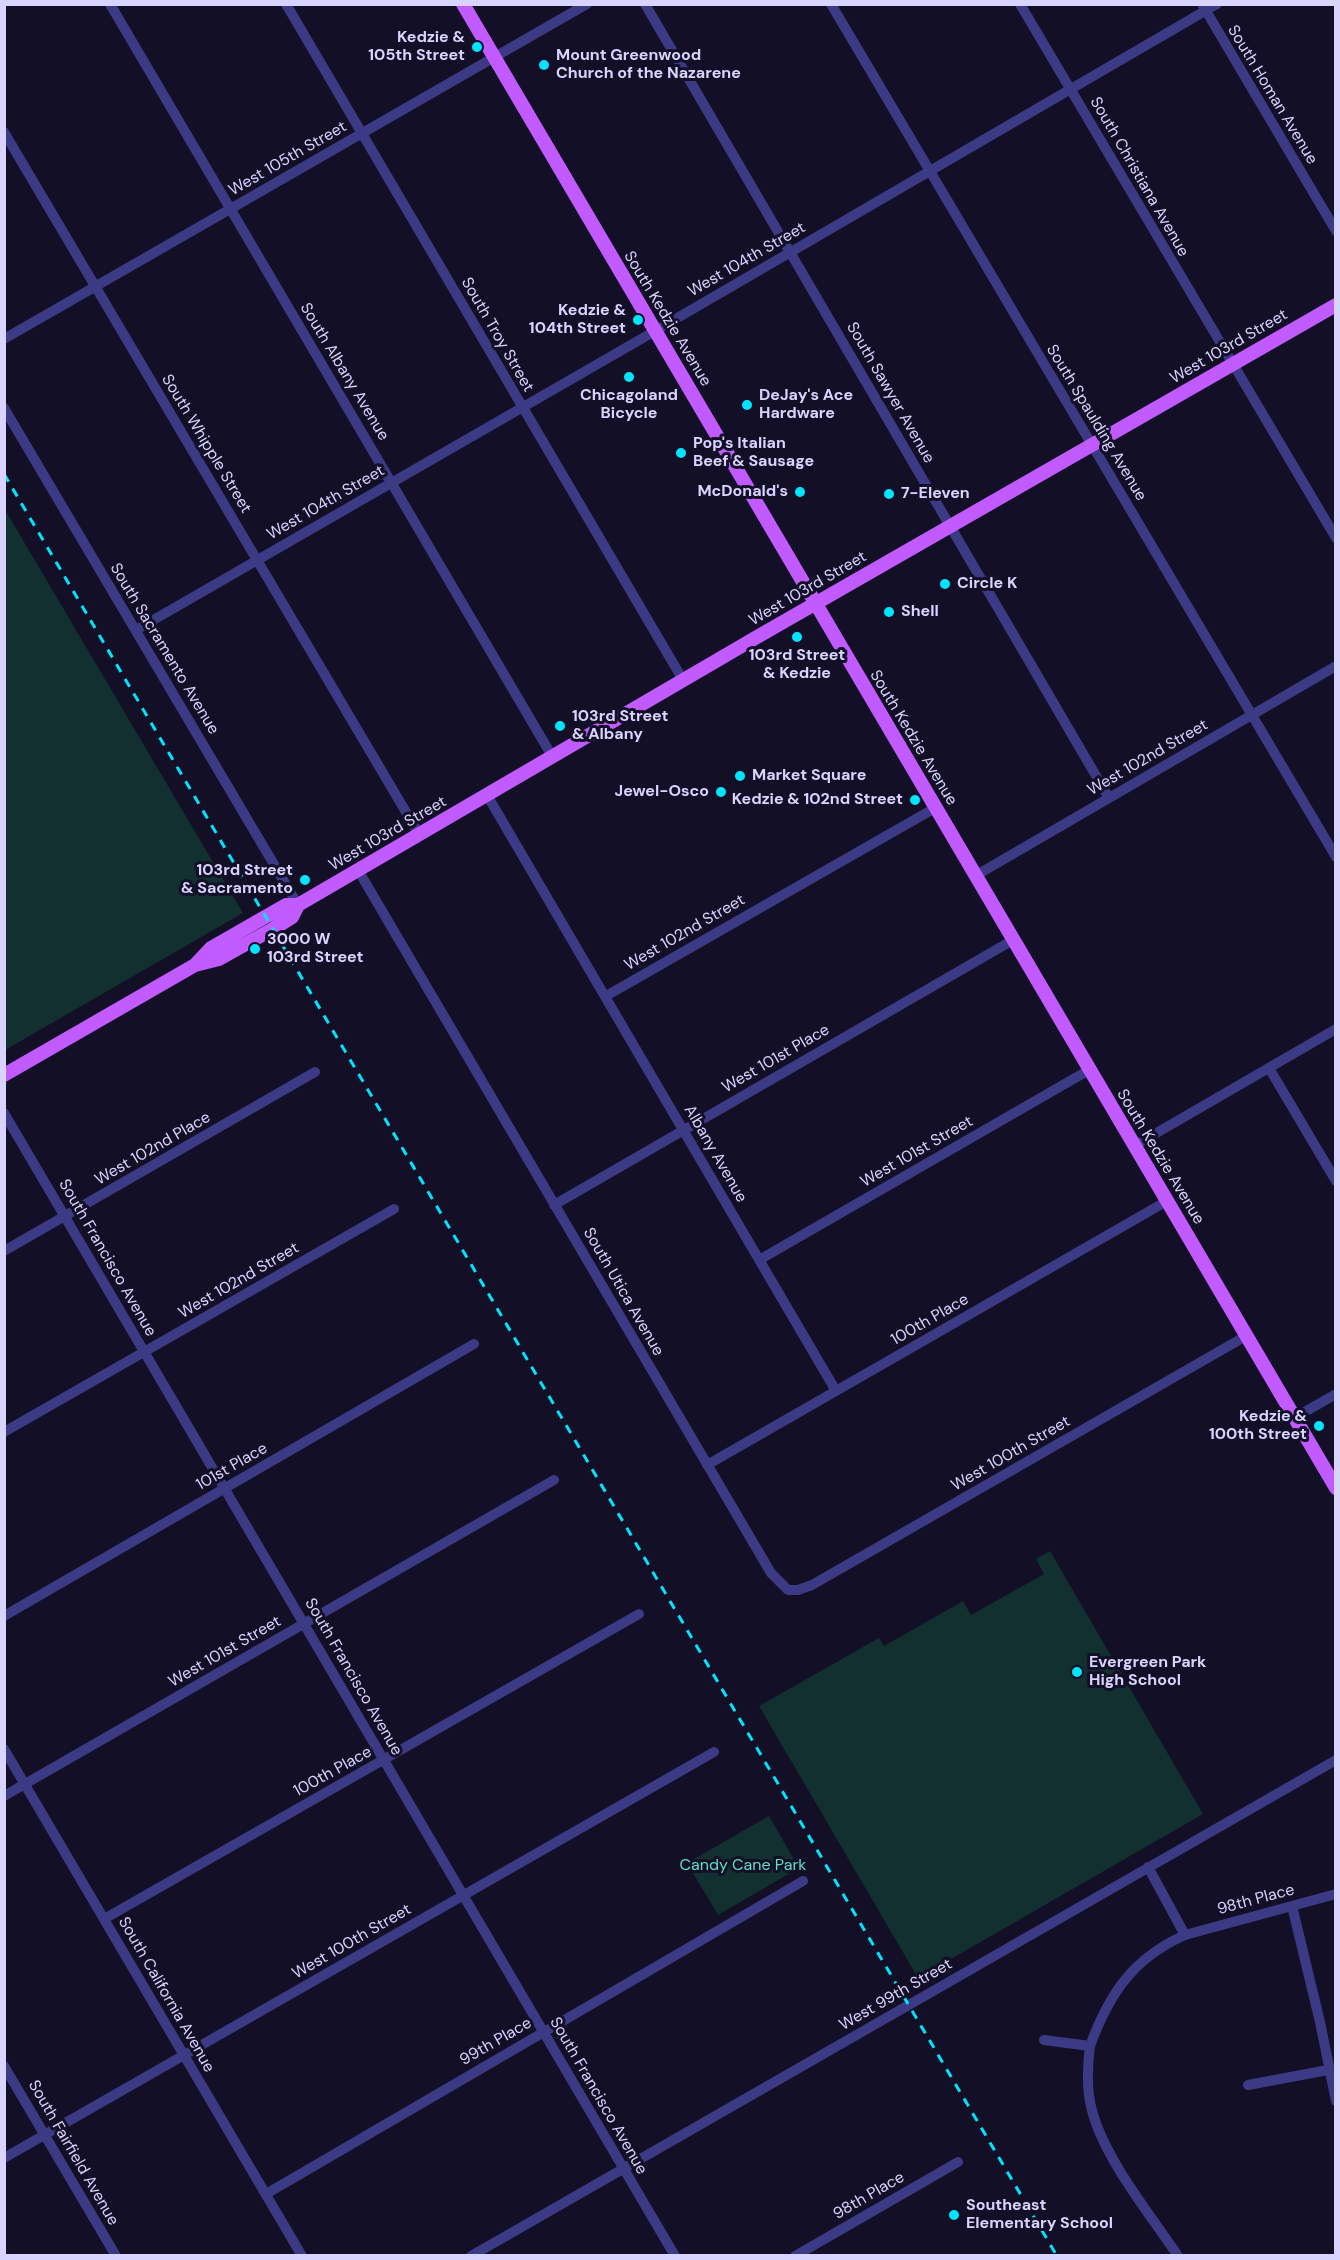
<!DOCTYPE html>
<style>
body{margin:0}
#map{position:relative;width:1340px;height:2260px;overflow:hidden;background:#130f26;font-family:"DM Sans",sans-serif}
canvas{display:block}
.frame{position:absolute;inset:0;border:6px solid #d9d4ff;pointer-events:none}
</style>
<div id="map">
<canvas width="1340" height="2260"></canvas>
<div class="frame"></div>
</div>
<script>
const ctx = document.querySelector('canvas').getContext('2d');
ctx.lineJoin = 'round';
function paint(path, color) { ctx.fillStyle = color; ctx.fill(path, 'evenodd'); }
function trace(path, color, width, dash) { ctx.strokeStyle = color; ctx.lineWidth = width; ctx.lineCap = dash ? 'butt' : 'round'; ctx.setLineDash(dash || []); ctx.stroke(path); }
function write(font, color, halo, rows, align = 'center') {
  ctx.font = font + ' "DM Sans",sans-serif'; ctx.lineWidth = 6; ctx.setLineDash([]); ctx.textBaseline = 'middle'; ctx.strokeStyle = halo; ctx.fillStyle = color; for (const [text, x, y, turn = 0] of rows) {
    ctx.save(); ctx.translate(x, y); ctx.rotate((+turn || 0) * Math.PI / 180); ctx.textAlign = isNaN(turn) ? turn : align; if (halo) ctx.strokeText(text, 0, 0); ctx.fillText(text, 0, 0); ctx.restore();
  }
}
const green = new Path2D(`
 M4 508 243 913 5 1050H4Z
 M1050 1551 1203 1814 918 1978 759 1706 879 1638 884 1646 963 1601 971 1615 1044 1574 1036 1559Z
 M769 1816 799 1868 718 1915 687 1863Z`);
const minor = new Path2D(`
 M110 4 552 756
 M286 4 683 680
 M645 4 1109 798
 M831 4 1336 857
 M1020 4 1336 538
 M1202 4 1336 231
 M4 132 419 834
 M4 339 587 4
 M4 408 298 905
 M136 630 655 331 1217 4
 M487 795 836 1391
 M358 870 771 1573 788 1590H798L812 1585 1246 1336
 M975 876 1336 666
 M606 996 935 808
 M1269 1068 1336 1181
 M4 1113 675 2256
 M1134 1146 1336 1029
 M554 1205 1013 940
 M4 1251 315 1072
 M759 1260 1089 1070
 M1294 1418 1336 1394
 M4 1432 394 1209
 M707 1465 1167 1201
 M4 1616 474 1344
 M4 1749 302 2256
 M4 1796 554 1480
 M1148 1867 1185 1935
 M1292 1906 1320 2022 1336 2101
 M104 1919 639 1614
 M1044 2040 1090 2046C1109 1994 1133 1958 1185 1935L1336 1894
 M1090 2046C1087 2069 1086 2092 1093 2114 1107 2162 1150 2214 1178 2256
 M4 2066 116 2256
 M1248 2085 1328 2070
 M4 2158 714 1752
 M266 2194 803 1881
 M471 2256 1336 1760
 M795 2256 958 2162`);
const major = new Path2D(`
 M463 4 1336 1488
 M195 965 211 948 286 905H298
 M4 1075 195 965 219 959 273 929 292 917 298 905 358 870 757 637 1336 305`);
const rail = new Path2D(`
 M4 474 1057 2256`);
const markers = [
 [477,47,6,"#00e5ff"],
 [544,65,6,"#00e5ff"],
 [638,320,6,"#00e5ff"],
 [629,377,6,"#00e5ff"],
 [747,405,6,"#00e5ff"],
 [681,453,6,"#00e5ff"],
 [800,492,6,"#00e5ff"],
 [889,494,6,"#00e5ff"],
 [945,584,6,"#00e5ff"],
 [889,612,6,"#00e5ff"],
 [797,637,6,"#00e5ff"],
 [560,726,6,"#00e5ff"],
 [740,776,6,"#00e5ff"],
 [721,792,6,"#00e5ff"],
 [915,800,6,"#00e5ff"],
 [305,880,6,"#00e5ff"],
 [255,949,6,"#00e5ff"],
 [1319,1426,6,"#00e5ff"],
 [1077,1672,6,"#00e5ff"],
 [954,2215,6,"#00e5ff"]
];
const poiNames = [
 ["Kedzie &",465,38,"right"],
 ["105th Street",465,56,"right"],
 ["Mount Greenwood",556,56],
 ["Church of the Nazarene",556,74],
 ["Kedzie &",626,311,"right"],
 ["104th Street",626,329,"right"],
 ["Chicagoland",629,396,"center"],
 ["Bicycle",629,414,"center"],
 ["DeJay's Ace",759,396],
 ["Hardware",759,414],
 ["Pop's Italian",693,444],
 ["Beef & Sausage",693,462],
 ["McDonald's",788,492,"right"],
 ["7-Eleven",901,494],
 ["Circle K",957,584],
 ["Shell",901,612],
 ["103rd Street",797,656,"center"],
 ["& Kedzie",797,674,"center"],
 ["103rd Street",572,717],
 ["& Albany",572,735],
 ["Market Square",752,776],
 ["Jewel-Osco",709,792,"right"],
 ["Kedzie & 102nd Street",903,800,"right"],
 ["103rd Street",293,871,"right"],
 ["& Sacramento",293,889,"right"],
 ["3000 W",267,940],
 ["103rd Street",267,958],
 ["Kedzie &",1307,1417,"right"],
 ["100th Street",1307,1435,"right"],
 ["Evergreen Park",1089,1663],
 ["High School",1089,1681],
 ["Southeast",966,2206],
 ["Elementary School",966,2224]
];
const streetNames = [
 ["South Homan Avenue",1272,95,59],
 ["West 105th Street",288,159,-30],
 ["South Christiana Avenue",1139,177,60],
 ["West 104th Street",747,260,-30],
 ["South Kedzie Avenue",667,319,59],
 ["South Troy Street",497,335,60],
 ["West 103rd Street",1229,347,-30],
 ["South Albany Avenue",344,372,59],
 ["South Sawyer Avenue",890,393,60],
 ["South Spaulding Avenue",1096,423,59],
 ["South Whipple Street",206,444,59],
 ["West 104th Street",326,503,-30],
 ["West 103rd Street",808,589,-30],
 ["South Sacramento Avenue",164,649,59],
 ["South Kedzie Avenue",913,738,59],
 ["West 102nd Street",1148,758,-30],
 ["West 103rd Street",388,834,-30],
 ["West 102nd Street",685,933,-30],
 ["West 101st Place",776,1059,-30],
 ["West 102nd Place",153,1149,-30],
 ["West 101st Street",917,1152,-30],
 ["Albany Avenue",715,1154,60],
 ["South Kedzie Avenue",1160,1157,59],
 ["South Francisco Avenue",107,1258,60],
 ["West 102nd Street",239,1281,-30],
 ["South Utica Avenue",623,1292,60],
 ["100th Place",930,1320,-30],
 ["West 100th Street",1011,1454,-30],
 ["101st Place",232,1467,-30],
 ["West 101st Street",225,1652,-30],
 ["South Francisco Avenue",353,1677,60],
 ["100th Place",333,1772,-29],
 ["98th Place",1256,1900,-15],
 ["West 100th Street",352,1942,-30],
 ["South California Avenue",166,1995,60],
 ["West 99th Street",896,1995,-30],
 ["99th Place",496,2042,-30],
 ["South Francisco Avenue",598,2096,60],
 ["South Fairfield Avenue",73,2153,60],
 ["98th Place",869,2196,-30]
];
const parkNames = [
 ["Candy Cane Park",743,1866]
];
paint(green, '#12302f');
trace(minor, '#3d3a85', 10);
trace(major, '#c25bff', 14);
trace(rail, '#00e5ff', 3, [9, 8]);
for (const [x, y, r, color] of markers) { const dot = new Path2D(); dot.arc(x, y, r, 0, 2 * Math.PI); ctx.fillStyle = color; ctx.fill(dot); trace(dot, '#130f26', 2); }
write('bold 16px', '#d9d4ff', '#130f26', poiNames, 'left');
write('16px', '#d9d4ff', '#130f26', streetNames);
write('16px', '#5fe0c0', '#130f26', parkNames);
</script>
